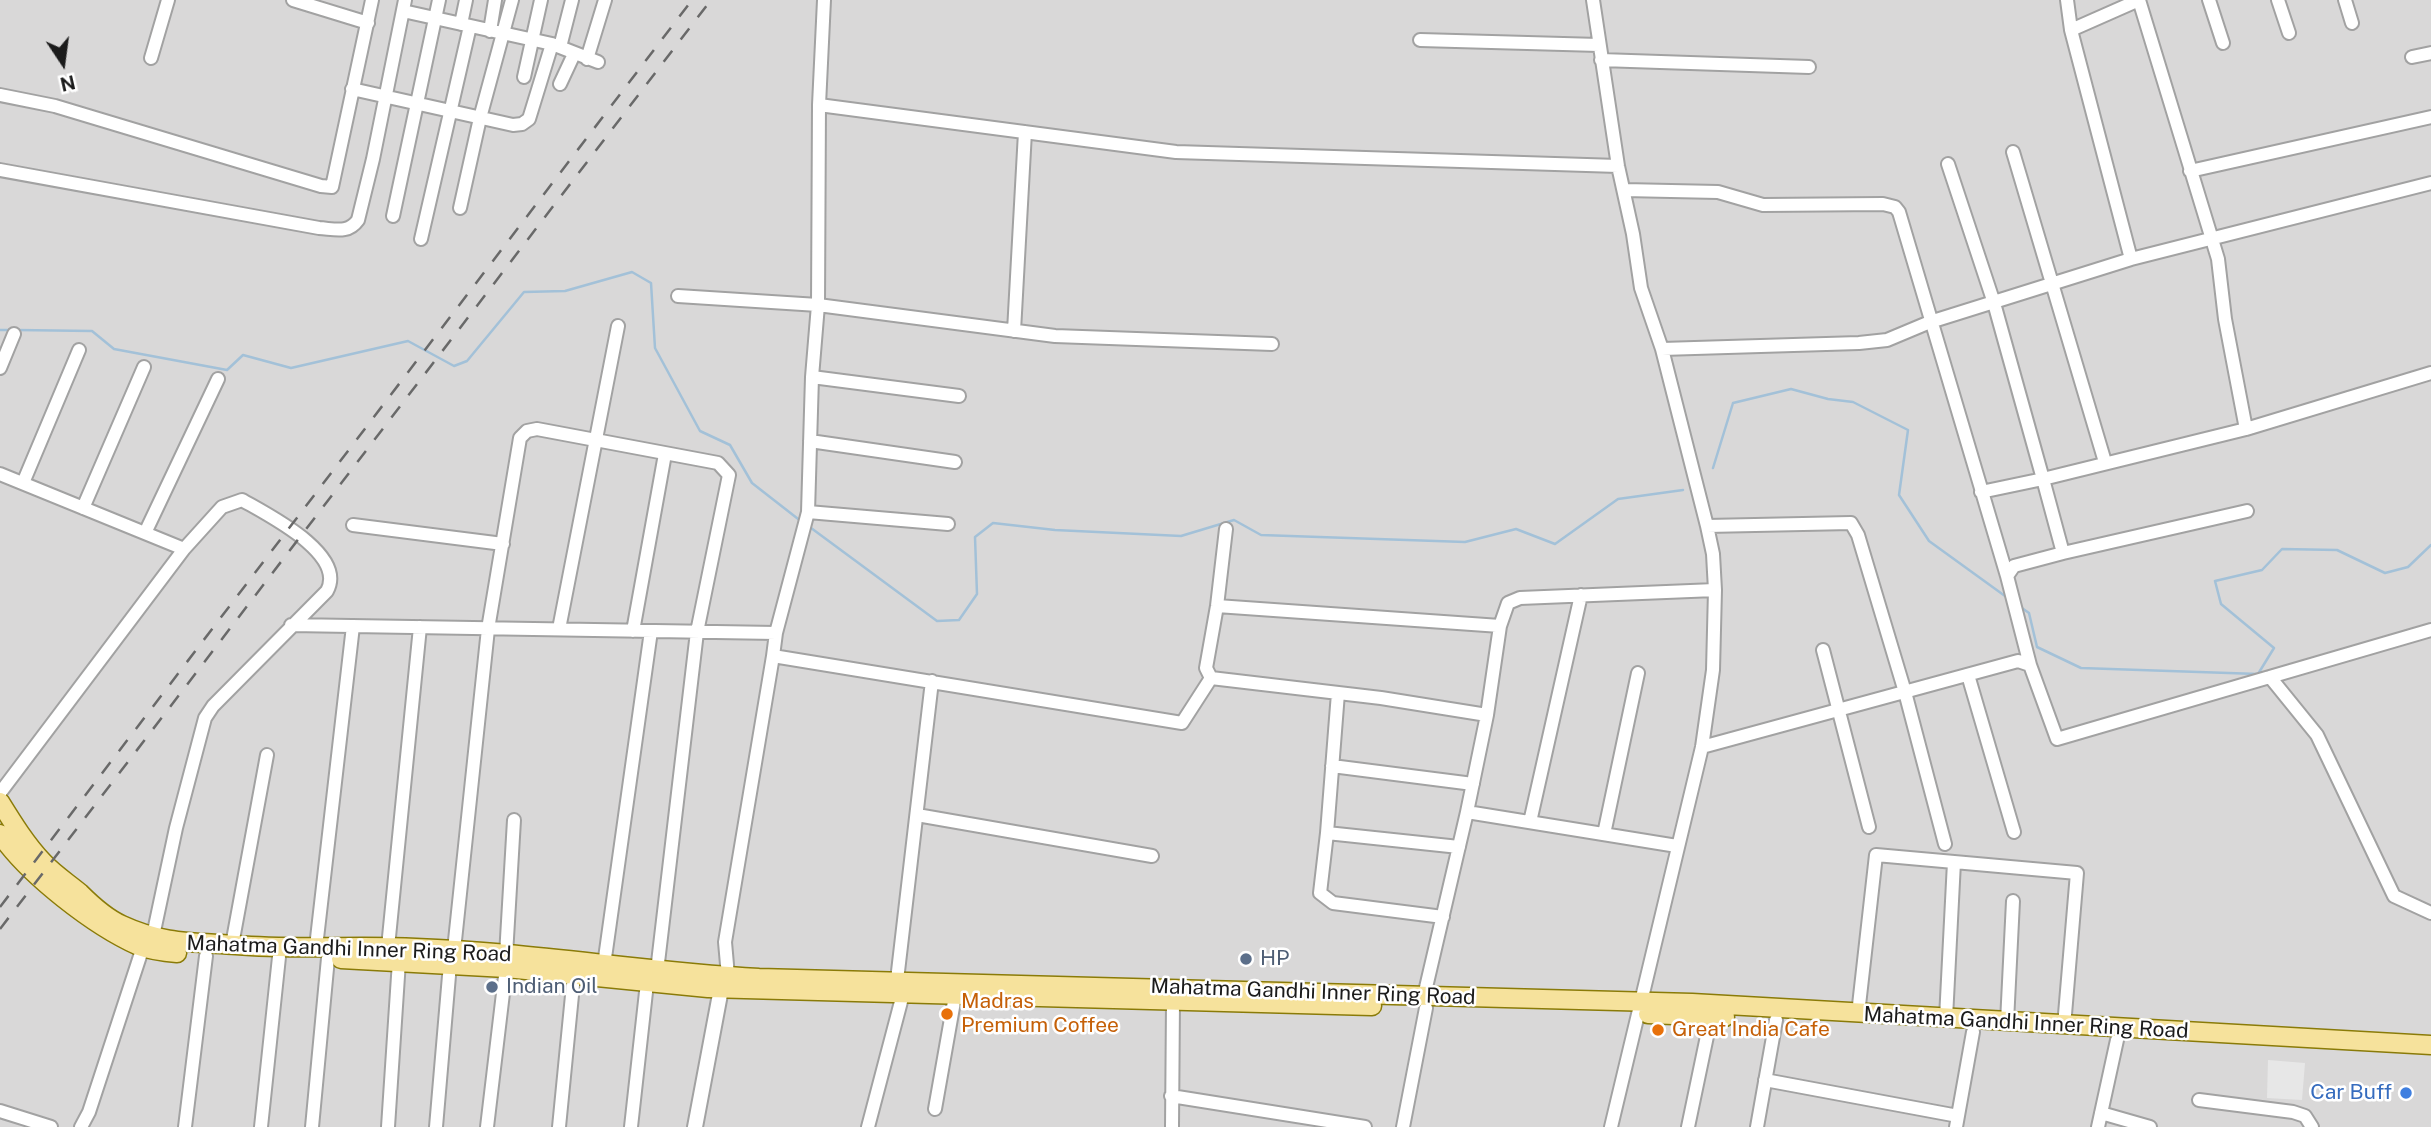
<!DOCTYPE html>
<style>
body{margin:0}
#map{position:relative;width:2431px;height:1127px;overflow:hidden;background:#ecebe1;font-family:"Public Sans",sans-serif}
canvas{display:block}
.north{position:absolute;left:28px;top:28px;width:70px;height:70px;-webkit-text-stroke:5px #fff;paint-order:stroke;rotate:167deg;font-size:19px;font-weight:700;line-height:28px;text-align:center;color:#1b1b1b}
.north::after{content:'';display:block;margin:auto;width:24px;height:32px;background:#1b1b1b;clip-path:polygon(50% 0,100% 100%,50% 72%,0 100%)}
</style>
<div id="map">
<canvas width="2431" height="1127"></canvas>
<div class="north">N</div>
</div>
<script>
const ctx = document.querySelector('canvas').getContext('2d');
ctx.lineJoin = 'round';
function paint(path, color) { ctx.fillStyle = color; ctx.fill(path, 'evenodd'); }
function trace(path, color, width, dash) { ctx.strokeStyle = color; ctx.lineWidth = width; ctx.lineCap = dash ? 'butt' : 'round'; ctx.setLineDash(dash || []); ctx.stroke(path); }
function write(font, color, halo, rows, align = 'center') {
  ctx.font = font + ' "Public Sans",sans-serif'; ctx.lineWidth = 5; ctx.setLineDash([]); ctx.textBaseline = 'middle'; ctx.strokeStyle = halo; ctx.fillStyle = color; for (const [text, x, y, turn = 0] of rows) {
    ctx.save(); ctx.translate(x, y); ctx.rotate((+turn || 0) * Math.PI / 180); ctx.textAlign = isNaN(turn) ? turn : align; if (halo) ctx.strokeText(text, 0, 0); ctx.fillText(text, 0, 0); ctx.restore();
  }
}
const residential = new Path2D(`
 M0 0H2431V1127H0Z`);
const parking = new Path2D(`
 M2268 1060 2305 1063 2302 1100 2267 1098Z`);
const stream = new Path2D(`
 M0 330H11
 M17 330 92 331 114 349 227 370 243 355 291 368 408 341 454 366 467 361 524 292 565 291 632 272 651 283 655 348 700 431 730 445 752 483 802 522
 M1713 468 1733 403 1791 389 1828 399 1853 402 1908 430 1899 495 1929 541 2005 596
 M807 525 937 621 959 620 977 594 975 537 993 523 1055 530 1181 536 1234 520 1261 535 1465 542 1516 529 1555 544 1618 499 1683 490
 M2019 606 2029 613 2037 647 2081 668 2258 674 2274 648 2221 604 2215 581 2262 570 2282 549 2337 550 2385 573 2408 567 2431 545`);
const minor = new Path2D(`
 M293 0 368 23
 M1593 0 1618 166 1633 234 1641 288 1662 349 1707 526 1713 554 1715 590 1713 670 1702 747 1611 1127
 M2067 0 2071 30
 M2139 0 2218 259 2225 319 2246 429
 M2209 0 2223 43
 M2278 0 2289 33
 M2345 0 2352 23
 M403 11 552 44 598 62
 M461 24 466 0
 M490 31 495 0
 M1420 40 1599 45
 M560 47 572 0
 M2412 57 2431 53
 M151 58 168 0
 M587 59 605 0
 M1601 60 1809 67
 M524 77 541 0
 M560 84 574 54
 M352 89 513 125 522 124 529 119 552 44
 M0 95 55 106 321 186 332 187 372 0
 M819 105 824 0
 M2013 152 2105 462
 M1948 164 1994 303 2043 479 2246 429 2431 373
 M0 170 319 228C335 229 348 234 358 220L373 159 405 0
 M2190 171 2431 117
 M1624 190 1718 192 1763 205 1883 204 1895 207 1899 212 2007 576
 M460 208 480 118 512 0
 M393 216 439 0
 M421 239 470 26
 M2131 259 2071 30 2139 0
 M678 296 818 305 1055 336 1272 344
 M1014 331 1025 132
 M1662 349 1859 343 1887 340 1930 322 2131 259 2431 183
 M0 368 14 334
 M812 377 959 396
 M810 441 955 462
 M0 474 184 549
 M23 483 79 350
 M1981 492 2043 479 2063 553 2014 566 2007 576 2030 665
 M83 508 144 367
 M808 512 948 524
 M353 525 503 544
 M1707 526 1851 523 1858 535 1905 692 1945 844
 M1226 529 1217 606 1206 668 1211 678 1381 698 1487 715
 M145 533 218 379
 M2063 553 2247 511
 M1217 606 1500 626
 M291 625 776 633
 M559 629 618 326
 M633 631 665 454
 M1823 650 1869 827
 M1968 675 2014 832
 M2270 677 2317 735 2394 896 2431 913
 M1211 678 1182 723 773 656 776 633 808 512 812 377 818 305 819 105 1176 152 1618 166
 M1702 747 2018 661 2030 665 2057 739 2431 630
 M1332 766 1473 784
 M0 793 184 549 222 507 242 500C268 515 347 554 327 591L213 706 205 718 176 828 153 936
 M917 815 1152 856
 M1530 822 1581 595
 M1327 833 1338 693
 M1604 834 1638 673
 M1677 846 1467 812 1487 715 1500 626 1508 603 1520 598 1715 590
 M1443 917 1333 903 1320 893 1327 833 1459 847
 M232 945 267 755
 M316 947 353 626
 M388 947 420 627
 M454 950 488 629 520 438 527 431 537 429 718 463 729 475 697 632 657 971
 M506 955 514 820
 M604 965 651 631
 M728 976 725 942 773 656
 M897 980 932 681
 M1424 996 1467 812
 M1858 1014 1876 855 2077 873 2064 1026
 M1946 1018 1954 862
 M2007 1022 2013 901
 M1765 1080 1958 1116
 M1171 1096 1365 1127
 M2199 1100 2293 1112 2305 1116 2312 1127
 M935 1109 955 996
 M0 1111 51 1127
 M2101 1113 2150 1127
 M81 1127 89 1112 143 947
 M185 1127 206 956
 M261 1127 279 957
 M312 1127 328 958
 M388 1127 399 961
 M436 1127 450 964
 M487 1127 506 968
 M559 1127 574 975
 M631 1127 647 983
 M868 1127 903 994
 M1172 1127 1173 1002
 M1403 1127 1426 1008
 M1688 1127 1711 1017
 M1757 1127 1776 1020
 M1956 1127 1973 1032
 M2098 1127 2117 1040`);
const tertiary = new Path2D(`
 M695 1127 721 989`);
const primary = new Path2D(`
 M0 802C13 823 26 844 43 862 54 874 68 883 80 893 92 905 106 918 122 925 163 944 192 942 236 945 295 950 356 945 416 948 531 952 644 972 759 978L1692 1003 2431 1045
 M0 834C28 875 94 926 139 946 150 950 164 952 177 953
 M341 959 506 968 708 988 1372 1006
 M1648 1014 1725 1017`);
const rail = new Path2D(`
 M0 907 692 0
 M0 929 711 0`);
const markers = [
 [1246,959,7,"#5c6f8a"],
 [492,987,7,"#5c6f8a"],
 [947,1014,7,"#e8710a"],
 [1658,1030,7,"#e8710a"],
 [2406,1093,7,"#3f7fe0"]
];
const streetNames = [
 ["Mahatma Gandhi Inner Ring Road",349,949,2],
 ["Mahatma Gandhi Inner Ring Road",1313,992,2],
 ["Mahatma Gandhi Inner Ring Road",2026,1023,3]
];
const serviceNames = [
 ["HP",1260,959],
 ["Indian Oil",506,987]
];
const foodNames = [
 ["Madras",961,1002],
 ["Premium Coffee",961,1026],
 ["Great India Cafe",1672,1030]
];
const shopNames = [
 ["Car Buff",2392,1093]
];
paint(residential, '#d9d8d8');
paint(parking, '#e7e7e7');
trace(stream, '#a3c1d8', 2.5);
trace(minor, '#a2a2a2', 16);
trace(tertiary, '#a2a2a2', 18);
trace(primary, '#8a7b08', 21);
trace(minor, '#fff', 12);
trace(tertiary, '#fff', 14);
trace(primary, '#f6e29c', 18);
trace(rail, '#696969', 2.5, [14, 14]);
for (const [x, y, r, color] of markers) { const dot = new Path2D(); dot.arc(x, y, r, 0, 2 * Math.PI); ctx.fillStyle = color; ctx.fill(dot); trace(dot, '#fff', 2.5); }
write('21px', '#1b1b1b', '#fff', streetNames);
write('21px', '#4e5e75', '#fff', serviceNames, 'left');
write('21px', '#c56008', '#fff', foodNames, 'left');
write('21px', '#366cbe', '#fff', shopNames, 'right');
</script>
